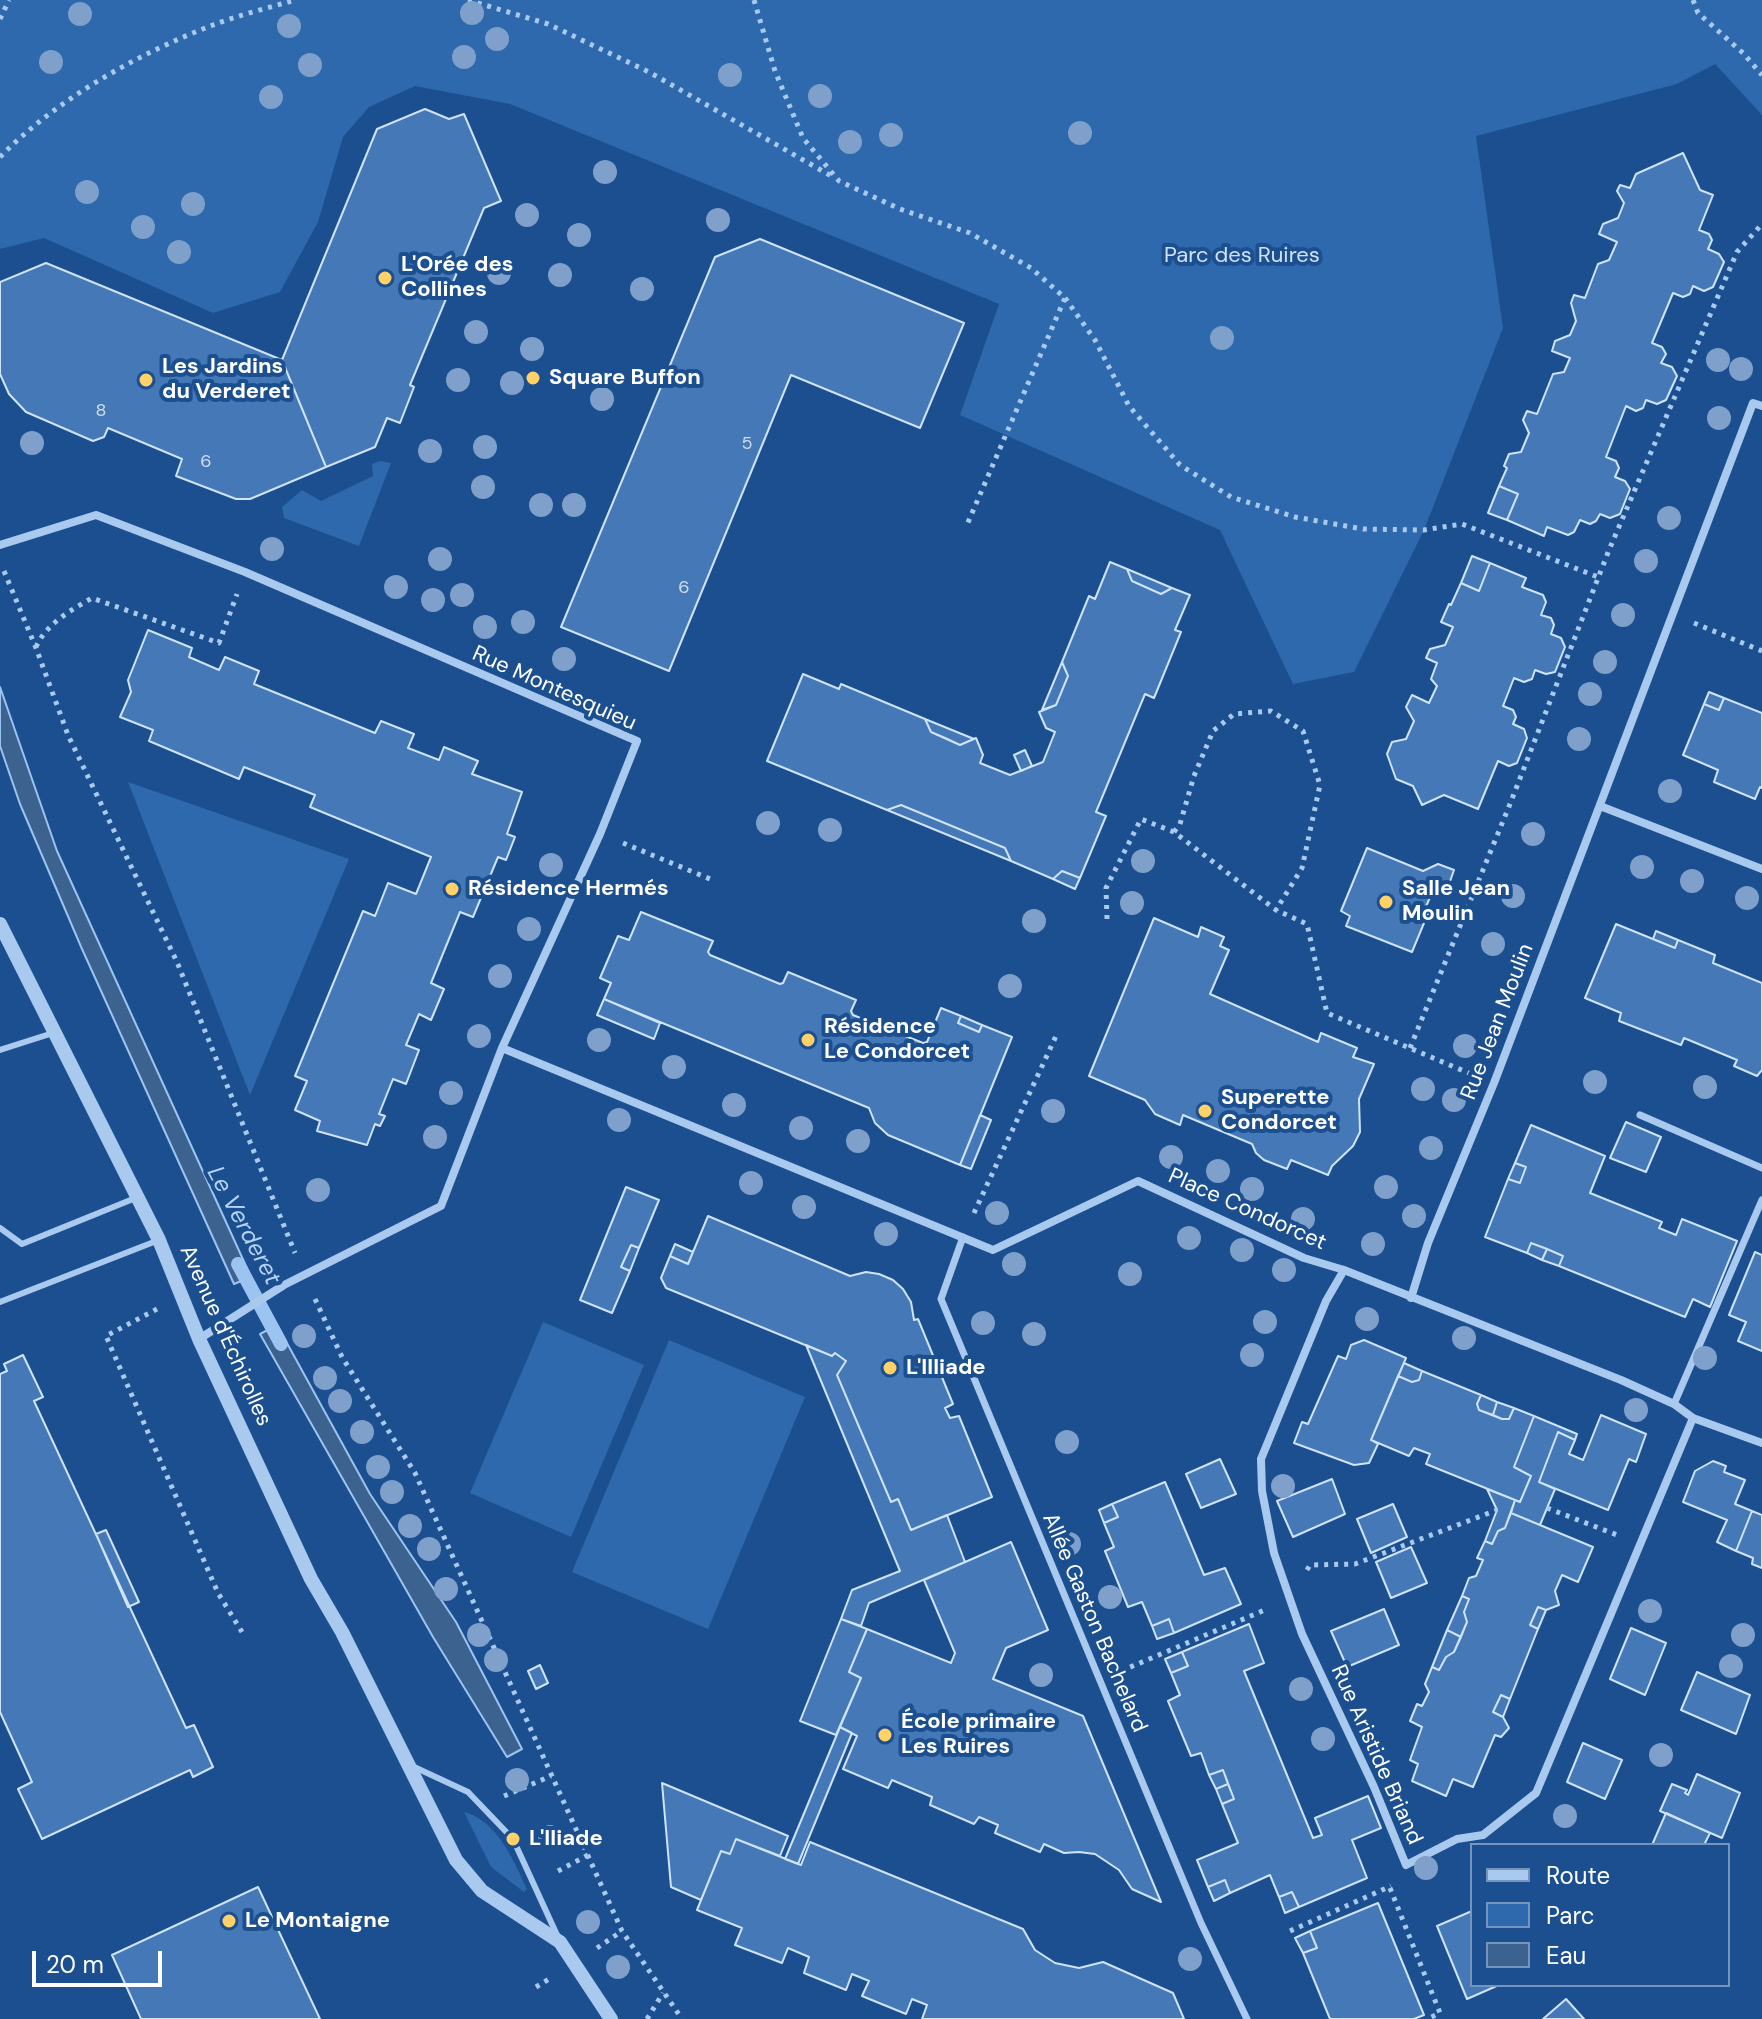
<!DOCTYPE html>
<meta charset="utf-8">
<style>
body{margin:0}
#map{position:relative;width:1762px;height:2019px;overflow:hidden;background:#1b4f8f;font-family:"DM Sans",sans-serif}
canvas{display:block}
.legend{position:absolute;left:1470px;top:1843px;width:260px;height:144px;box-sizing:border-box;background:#1b4f8f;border:2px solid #7695bc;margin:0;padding:10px 14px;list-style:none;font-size:24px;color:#fff}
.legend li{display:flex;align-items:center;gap:16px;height:40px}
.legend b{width:40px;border:2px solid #7695bc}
.scale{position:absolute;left:32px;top:1951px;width:130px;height:36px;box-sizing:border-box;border:4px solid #fff;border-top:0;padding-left:10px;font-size:24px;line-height:28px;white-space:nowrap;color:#fff;-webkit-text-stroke:6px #1b4f8f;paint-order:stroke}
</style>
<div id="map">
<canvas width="1762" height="2019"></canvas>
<ul class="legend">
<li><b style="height:10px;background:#a9c9ee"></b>Route</li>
<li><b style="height:22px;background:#2e69ad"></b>Parc</li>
<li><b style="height:22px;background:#3c6290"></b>Eau</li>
</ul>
<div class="scale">20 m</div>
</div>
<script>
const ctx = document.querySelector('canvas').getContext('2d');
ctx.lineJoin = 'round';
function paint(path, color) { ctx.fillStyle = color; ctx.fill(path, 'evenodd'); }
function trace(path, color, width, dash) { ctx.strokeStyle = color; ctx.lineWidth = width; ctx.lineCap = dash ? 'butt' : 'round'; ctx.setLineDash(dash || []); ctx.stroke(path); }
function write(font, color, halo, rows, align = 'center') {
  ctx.font = font + ' "DM Sans",sans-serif'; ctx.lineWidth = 8; ctx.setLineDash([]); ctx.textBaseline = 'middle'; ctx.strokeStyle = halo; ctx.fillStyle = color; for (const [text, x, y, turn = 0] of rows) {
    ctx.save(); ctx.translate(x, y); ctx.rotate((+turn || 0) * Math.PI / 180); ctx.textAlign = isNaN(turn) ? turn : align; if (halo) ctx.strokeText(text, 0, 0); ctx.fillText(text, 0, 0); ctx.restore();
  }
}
const green = new Path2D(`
 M0 0H1762V115L1715 64 1677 84 1476 136 1503 328 1424 530 1354 672 1293 684 1220 530 960 415 999 304 510 104 415 86 369 107 343 137 318 222 280 292 213 313 44 238 0 249Z
 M380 461 391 463 359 546 284 518 282 507 302 490 321 501 373 476 372 464Z
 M128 782 349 859 250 1095Z
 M543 1322 644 1365 571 1537 470 1493Z
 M669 1340 805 1397 708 1629 572 1572Z
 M464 1812C498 1821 513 1860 527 1889L524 1892 491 1867Z`);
const water = new Path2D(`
 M0 687 57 851 251 1277 234 1284 82 949 20 804 0 746Z
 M277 1325 370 1494 456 1622 522 1749 507 1757 433 1637 260 1334Z`);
const stream = new Path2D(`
 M238 1264 281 1344`);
const building = new Path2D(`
 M425 109 449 119 464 114 501 201 484 208 410 385 414 387 400 423 387 418 375 447 326 467 282 360 377 129Z
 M1683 153 1700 190 1713 195 1699 230 1709 234 1712 240 1708 249 1719 254 1724 262 1713 287 1704 291 1693 286 1690 294 1683 297 1673 293 1652 343 1662 347 1666 354 1661 363 1672 367 1677 376 1666 400 1657 404 1646 400 1643 408 1636 411 1626 406 1606 457 1616 461 1619 468 1615 477 1625 481 1630 489 1620 514 1610 518 1600 514 1596 521 1590 524 1580 520 1574 532 1568 535 1547 527 1544 536 1507 520 1518 494 1499 486 1507 468 1504 466 1509 454 1521 452 1529 433 1523 420 1527 411 1537 414 1553 374 1564 372 1570 358 1552 351 1555 341 1570 335 1576 321 1571 303 1574 295 1585 298 1598 264 1609 260 1617 242 1599 234 1603 224 1618 218 1624 203 1617 191 1620 185 1630 188 1636 174Z
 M760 239 964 323 920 428 791 375 669 671 561 627 715 257Z
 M46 263 282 360 326 467 250 499H236L176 476 182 459 108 428 104 437 93 441 26 412 9 394 0 374V282Z
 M1499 486 1518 494 1507 520 1488 513Z
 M1472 556 1490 563 1479 591 1461 583Z
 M1110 562 1127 569 1132 581 1161 594 1172 588 1190 595 1175 630 1181 632 1154 698 1145 694 1096 812 1106 816 1080 878 1062 871 1053 879 1011 861 1005 848 901 805 887 810 767 761 803 674 839 689 841 684 925 719 931 732 960 745 976 738 983 755 980 763 1010 775 1043 762 1055 732 1046 728 1039 712 1056 705 1068 676 1062 662 1089 596 1095 599Z
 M1490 563 1526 578 1522 587 1543 595 1546 602 1541 615 1551 618 1554 625 1551 634 1561 638 1565 647 1555 672 1546 674 1535 670 1532 679 1524 682 1514 678 1503 706 1513 710 1516 717 1513 724 1524 729 1527 738 1517 763 1509 766 1498 761 1478 809 1444 795 1422 805 1413 786 1396 779 1387 754 1392 742 1406 739 1414 721 1406 707 1412 695 1429 703 1437 686 1431 679 1437 663 1426 658 1430 649 1445 645 1453 627 1441 622 1449 604 1451 605 1461 583 1479 591Z
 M1127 569 1172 588 1161 594 1132 581Z
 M148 630 192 648 189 657 219 670 225 657 259 671 254 684 375 733 381 721 414 734 408 748 439 760 444 747 478 761 472 774 522 792 507 834 515 837 506 860 498 857 473 917 460 912 431 983 444 989 431 1020 419 1014 406 1045 419 1050 406 1084 393 1079 379 1114 385 1116 380 1126 375 1124 367 1145 317 1131 320 1121 295 1110 307 1081 295 1076 363 911 375 916 388 883 416 894 431 857 310 807 315 795 244 767 239 779 149 741 153 730 120 717 131 692 128 680Z
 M1062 662 1068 676 1056 705 1042 710Z
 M1709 692 1724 698 1719 710 1704 704Z
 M1724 698 1762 713V788L1760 787 1755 799 1714 782 1718 770 1683 755 1704 704 1719 710Z
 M925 719 974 739 960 745 945 738 931 732Z
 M1025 750 1032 766 1021 771 1014 755Z
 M901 805 1005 848 1011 861 887 810Z
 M1367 848 1423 871 1438 864 1454 870 1447 890 1431 895 1425 909 1429 911 1412 952 1346 926 1350 916 1341 911Z
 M1062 871 1080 878 1075 889 1053 879Z
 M641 912 713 941 708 952 710 955 780 984 783 983 788 972 856 1000 851 1011 853 1015 923 1043 927 1042 941 1008 961 1016 958 1023 979 1032 982 1025 1012 1037 960 1165 888 1135 875 1123 869 1108 604 999 611 983 600 978 618 936 629 940Z
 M1154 918 1198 937 1201 927 1224 937 1220 946 1229 950 1210 994 1318 1042 1321 1033 1357 1048 1353 1057 1374 1064 1359 1099 1360 1132 1353 1146 1332 1166 1328 1175 1291 1160 1287 1169 1264 1160 1256 1153 1252 1144 1183 1115 1180 1125 1155 1114 1145 1100 1089 1076Z
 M1616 924 1675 948 1678 940 1715 955 1713 963 1762 983V1070L1757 1076 1734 1066 1737 1060 1684 1038 1681 1045 1619 1021 1621 1013 1585 998Z
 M1656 931 1678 940 1675 948 1653 939Z
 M604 999 660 1023 654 1039 597 1015Z
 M961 1016 982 1025 979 1032 958 1023Z
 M980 1115 991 1120 971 1169 960 1165Z
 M1626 1122 1661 1137 1646 1172 1610 1158Z
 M1531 1125 1605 1156 1590 1193 1662 1222 1659 1228 1676 1235 1682 1219 1737 1241 1710 1307 1693 1299 1685 1317 1559 1266 1563 1256 1547 1249 1531 1243 1527 1253 1485 1237 1508 1179 1520 1183 1526 1167 1515 1163Z
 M1515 1163 1526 1167 1520 1183 1508 1179Z
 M626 1187 659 1200 639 1248 631 1245 621 1267 630 1271 612 1313 580 1300Z
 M708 1216 850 1276 866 1272 879 1274 893 1280 903 1289 911 1302 914 1320 918 1319 953 1404 945 1408 950 1418 959 1416 992 1497 911 1530 898 1499 891 1502 837 1375 846 1361 835 1353 832 1356 666 1288 661 1278 670 1256 688 1264Z
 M1531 1243 1547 1249 1542 1260 1527 1253Z
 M675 1244 693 1252 688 1264 670 1256Z
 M631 1245 639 1248 630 1271 621 1267Z
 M1547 1249 1563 1256 1559 1266 1542 1260Z
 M1755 1252 1762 1255V1351L1738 1341 1746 1322 1729 1315Z
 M1364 1340 1406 1358 1371 1440 1378 1444 1369 1463 1354 1465 1294 1443 1302 1422 1308 1424 1338 1356 1346 1359 1351 1345Z
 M806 1345 832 1356 835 1353 846 1361 837 1375 891 1502 898 1499 911 1530 947 1515 965 1562 869 1603 861 1626 841 1619 852 1590 900 1571Z
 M23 1355 43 1397 34 1401 186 1728 194 1725 213 1767 193 1777 190 1770 42 1839 18 1789 32 1782 0 1712V1374L7 1371 4 1364Z
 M1404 1363 1422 1371 1419 1380 1412 1382 1398 1376Z
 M1422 1371 1481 1395 1477 1404 1479 1410 1502 1419H1509L1514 1408 1534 1416 1514 1467 1531 1476 1520 1502 1426 1464 1430 1454 1414 1448 1409 1456 1371 1440 1398 1376 1412 1382 1419 1380Z
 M1481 1395 1497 1402 1493 1415 1479 1410 1477 1404Z
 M1497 1402 1514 1408 1509 1419H1502L1493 1415Z
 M1601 1415 1646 1434 1636 1462 1629 1459 1608 1510 1539 1482 1558 1432 1575 1440 1569 1454 1583 1460Z
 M1534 1416 1577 1434 1575 1440 1558 1432 1539 1482 1555 1489 1540 1525 1511 1513 1515 1500 1520 1502 1531 1476 1514 1467Z
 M1220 1459 1236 1494 1201 1508 1186 1474Z
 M1713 1461 1726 1466 1724 1472 1745 1480 1735 1504 1752 1511 1736 1551 1717 1542 1727 1520 1683 1502 1695 1471Z
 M1332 1479 1345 1514 1293 1537 1277 1501Z
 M1165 1482 1204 1575 1225 1568 1241 1604 1174 1633 1169 1619 1152 1626 1142 1602 1128 1607 1105 1551 1114 1547 1104 1523 1118 1517 1112 1504Z
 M1487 1489 1515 1500 1505 1528 1498 1531 1492 1544 1485 1541 1497 1510Z
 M1112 1504 1118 1517 1104 1523 1099 1510Z
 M1393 1504 1407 1537 1371 1553 1357 1519Z
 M1752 1511 1762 1515V1568L1752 1564 1753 1558 1736 1551Z
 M1511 1513 1593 1547 1578 1582 1562 1575 1555 1591 1559 1605 1546 1610 1538 1607 1530 1625 1538 1629 1510 1699 1501 1695 1493 1712 1503 1717 1509 1728 1501 1737 1495 1735 1473 1787 1453 1779 1446 1796 1412 1781 1418 1764 1410 1760 1422 1727 1410 1721 1417 1704 1422 1706 1429 1692 1425 1684 1432 1667 1439 1670 1446 1657 1454 1652 1467 1622 1464 1612 1469 1599 1462 1596 1469 1578 1476 1576 1483 1560 1477 1558 1485 1541 1492 1544 1498 1531 1505 1528Z
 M106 1530 139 1602 128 1607 96 1534Z
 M1011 1542 1048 1630 1006 1648 993 1679 1083 1716 1161 1902 1132 1889 1119 1870 1095 1854 1079 1852 1064 1853 1044 1844 1040 1852 995 1833 998 1825 979 1817 974 1824 930 1805 932 1797 892 1780 888 1788 843 1769 857 1736 840 1727 861 1678 849 1672 867 1629 951 1663 955 1653 924 1580Z
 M1411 1547 1427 1583 1391 1598 1376 1562Z
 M1462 1596 1469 1599 1464 1612 1467 1622 1461 1637 1447 1630Z
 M1538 1607 1546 1610 1538 1629 1530 1625Z
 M1384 1609 1399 1645 1347 1667 1331 1631Z
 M841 1619 867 1629 849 1672 861 1678 836 1735 800 1721Z
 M1169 1619 1174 1633 1157 1639 1152 1626Z
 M1249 1624 1264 1663 1244 1671 1313 1838 1322 1835 1315 1818 1368 1796 1381 1828 1352 1840 1367 1878 1299 1907 1292 1892 1279 1897 1270 1875 1230 1893 1225 1880 1208 1887 1197 1860 1238 1843 1222 1804 1234 1799 1223 1770 1209 1775 1201 1753 1191 1756 1168 1701 1180 1695 1171 1673 1188 1666 1182 1652Z
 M1631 1628 1666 1643 1645 1695 1610 1679Z
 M1447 1630 1461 1637 1454 1652 1446 1657 1439 1670 1432 1667Z
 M1182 1652 1188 1666 1171 1673 1165 1659Z
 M540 1665 548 1683 536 1689 528 1671Z
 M1697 1672 1750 1695 1736 1734 1681 1710Z
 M1501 1695 1510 1699 1503 1717 1493 1712Z
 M840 1727 852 1733 798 1864 785 1859Z
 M1583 1743 1622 1760 1605 1799 1567 1782Z
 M1223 1770 1228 1784 1216 1789 1209 1775Z
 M1697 1774 1740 1793 1722 1838 1660 1811 1672 1784 1687 1790 1685 1793 1688 1795Z
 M662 1783 788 1836 780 1856 736 1839 730 1854 721 1851 701 1900 671 1887Z
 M1228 1784 1234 1799 1222 1804 1216 1789Z
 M1666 1813 1710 1833 1704 1845H1652Z
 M736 1839 801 1865 810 1842 1023 1929 1035 1950 1055 1963 1079 1968 1103 1962 1173 1993 1184 2019H922L927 2005 912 1999 906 2014 862 1996 869 1981 852 1974 846 1990 804 1973 809 1957 788 1948 782 1963 735 1945 742 1928 697 1910 721 1851 730 1854Z
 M1225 1880 1230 1893 1214 1901 1208 1887Z
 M258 1887 320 2019H141L112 1955Z
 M1292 1892 1299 1907 1285 1913 1279 1897Z
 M1378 1903 1424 2015 1414 2019H1330L1303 1953 1317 1948 1310 1931Z
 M1472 1911V1985H1499L1467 1999 1437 1926Z
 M1310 1931 1317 1948 1303 1953 1295 1938Z
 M1566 1999 1584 2019H1543Z`);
const path = new Path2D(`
 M468 0 548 24 649 72 833 177
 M754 0 775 71 803 138 839 181 900 209 970 233 1031 268 1065 298 966 527
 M1693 0 1698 13 1743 53 1762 75
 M0 19 9 0
 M0 157C57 99 137 54 213 25 239 15 268 8 295 0
 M1065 298 1095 340 1129 406 1180 465 1231 497 1295 517 1363 529 1424 530 1462 524 1598 577
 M4 571 36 648 68 735 177 962 295 1253
 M1694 623 1762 651
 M36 647C46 624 71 610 92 598L219 643 237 594
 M1174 832 1180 824 1194 776 1213 731 1234 714 1271 711 1303 731 1320 785 1302 868 1276 910
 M623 843 715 881
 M1107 919 1106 888 1141 819 1174 832 1276 910 1307 924 1327 1013 1471 1074
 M1410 1048 1510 804 1609 550 1737 252 1762 224
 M974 1213 1056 1036
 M315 1299 342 1357 415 1473 622 1931 682 2019
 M157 1309 106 1336 218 1593 242 1632
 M1547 1508 1617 1535
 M1307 1570 1310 1565 1355 1564 1497 1510
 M1121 1671 1267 1609
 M504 1796 551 1776
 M558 1871 588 1855
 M1390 1888 1440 2013 1427 2019
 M1290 1931 1391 1886
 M597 1948 622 1931
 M536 1987 549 1979
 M647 2019 663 1993`);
const service = new Path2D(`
 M0 1050 53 1033
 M0 1228 22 1244 138 1197
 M0 1302 159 1240
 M412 1766 468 1792 513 1839 557 1935`);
const pedestrian = new Path2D(`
 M1640 1115 1762 1168
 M963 1237 941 1299 1201 1923 1247 2019
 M1674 1404 1762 1200`);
const minor = new Path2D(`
 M0 545 96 515 245 572 637 741 600 834 502 1048 441 1206 284 1285 199 1339
 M1600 806 1762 869
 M502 1048 993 1250 1138 1181 1304 1258 1344 1270 1621 1380 1674 1404 1693 1418 1762 1443
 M1344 1270 1326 1301 1261 1459 1262 1491 1274 1553 1302 1634 1374 1787 1406 1865 1457 1839 1483 1835 1536 1793 1693 1418
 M1411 1298 1428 1243 1494 1083 1753 403 1762 406`);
const tertiary = new Path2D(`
 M0 924 159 1240 199 1339 311 1579 342 1632 456 1860 482 1891 560 1942 611 2019`);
const trees = [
 [472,13],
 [80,14],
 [289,26],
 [497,39],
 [464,57],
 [51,62],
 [310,65],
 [730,75],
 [820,96],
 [271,97],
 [1080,133],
 [891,135],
 [850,142],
 [605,172],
 [87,192],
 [193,204],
 [527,215],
 [718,220],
 [143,227],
 [579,235],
 [179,252],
 [499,273],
 [560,275],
 [642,289],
 [476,332],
 [1222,338],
 [532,349],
 [1718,360],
 [1741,369],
 [458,380],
 [512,383],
 [602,399],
 [1719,418],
 [32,443],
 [485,447],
 [430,451],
 [483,487],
 [541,505],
 [574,505],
 [1669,518],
 [272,549],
 [440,559],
 [1646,561],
 [396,587],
 [462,595],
 [433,600],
 [1623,615],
 [523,622],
 [485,627],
 [564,659],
 [1605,662],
 [1590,694],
 [1579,739],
 [1670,791],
 [768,823],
 [830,830],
 [1533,834],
 [1143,861],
 [551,865],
 [1642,867],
 [1692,881],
 [1513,896],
 [1747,898],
 [1132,903],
 [1034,921],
 [529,929],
 [1493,944],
 [500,976],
 [1010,986],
 [479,1036],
 [599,1040],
 [1465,1046],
 [674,1067],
 [1595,1082],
 [1705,1087],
 [1423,1089],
 [451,1093],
 [1454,1100],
 [734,1105],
 [1053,1111],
 [619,1120],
 [801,1128],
 [435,1137],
 [858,1141],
 [1431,1148],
 [1171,1157],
 [1218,1171],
 [751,1183],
 [1386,1187],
 [1252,1189],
 [318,1190],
 [804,1207],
 [997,1213],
 [1414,1216],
 [1303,1219],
 [886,1234],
 [1189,1238],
 [1373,1244],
 [1242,1250],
 [1014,1264],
 [1284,1270],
 [1130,1274],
 [1367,1319],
 [1265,1322],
 [983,1323],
 [1034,1334],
 [304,1336],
 [1464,1338],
 [1252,1355],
 [1705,1358],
 [325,1378],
 [340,1401],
 [1636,1410],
 [362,1432],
 [1067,1442],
 [378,1467],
 [1283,1486],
 [392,1492],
 [410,1526],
 [1069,1544],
 [429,1549],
 [446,1589],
 [1110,1597],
 [1650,1611],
 [479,1635],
 [1743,1635],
 [496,1660],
 [1731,1666],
 [1041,1675],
 [1301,1689],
 [1323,1739],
 [1661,1755],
 [517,1780],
 [1565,1816],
 [550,1837],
 [1426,1868],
 [588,1922],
 [1190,1959],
 [618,1967]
];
const markers = [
 [385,278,8,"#ffd166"],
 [533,378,8,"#ffd166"],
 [146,380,8,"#ffd166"],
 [452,889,8,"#ffd166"],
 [1386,902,8,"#ffd166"],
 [808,1040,8,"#ffd166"],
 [1205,1111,8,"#ffd166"],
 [890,1368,8,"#ffd166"],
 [885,1735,8,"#ffd166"],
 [513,1839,8,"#ffd166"],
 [229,1921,8,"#ffd166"]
];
const numberNames = [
 ["8",101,411],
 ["5",747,444],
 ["6",206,462],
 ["6",684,588]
];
const parkNames = [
 ["Parc des Ruires",1242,256]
];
const poiNames = [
 ["L'Orée des",401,265],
 ["Collines",401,290],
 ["Les Jardins",162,367],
 ["du Verderet",162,392],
 ["Square Buffon",549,378],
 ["Résidence Hermés",468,889],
 ["Salle Jean",1402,889],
 ["Moulin",1402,914],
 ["Résidence",824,1027],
 ["Le Condorcet",824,1052],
 ["Superette",1221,1098],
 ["Condorcet",1221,1123],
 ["L'Illiade",906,1368],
 ["École primaire",901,1722],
 ["Les Ruires",901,1747],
 ["L'Iliade",529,1839],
 ["Le Montaigne",245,1921]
];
const streetNames = [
 ["Rue Montesquieu",554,689,24],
 ["Rue Jean Moulin",1498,1022,-69],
 ["Place Condorcet",1247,1210,24],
 ["Avenue d'Échirolles",225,1336,66],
 ["Allée Gaston Bachelard",1094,1623,67],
 ["Rue Aristide Briand",1376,1755,66]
];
const waterNames = [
 ["Le Verderet",243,1226,62]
];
paint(green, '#2e69ad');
paint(water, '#3c6290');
trace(water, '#9cc4f0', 2);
trace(stream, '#9cc4f0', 14);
paint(building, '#4478b7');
trace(building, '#cfe3fa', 2);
trace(path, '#a9c9ee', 5, [4, 6]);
trace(service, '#a9c9ee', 6);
trace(pedestrian, '#a9c9ee', 7);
trace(minor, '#a9c9ee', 8);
trace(tertiary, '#a9c9ee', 14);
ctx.fillStyle = '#7ea0ca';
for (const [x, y] of trees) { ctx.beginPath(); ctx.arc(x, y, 12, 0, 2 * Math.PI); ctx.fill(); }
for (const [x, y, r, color] of markers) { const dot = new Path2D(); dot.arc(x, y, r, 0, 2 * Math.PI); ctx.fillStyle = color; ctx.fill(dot); trace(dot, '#1b4f8f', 3); }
write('18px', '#d0dded', null, numberNames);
write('22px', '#cfe3fa', '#1b4f8f', parkNames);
write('bold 22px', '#fff', '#1b4f8f', poiNames, 'left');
write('22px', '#fff', '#1b4f8f', streetNames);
write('italic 24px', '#b5d3f5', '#1b4f8f', waterNames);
</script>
